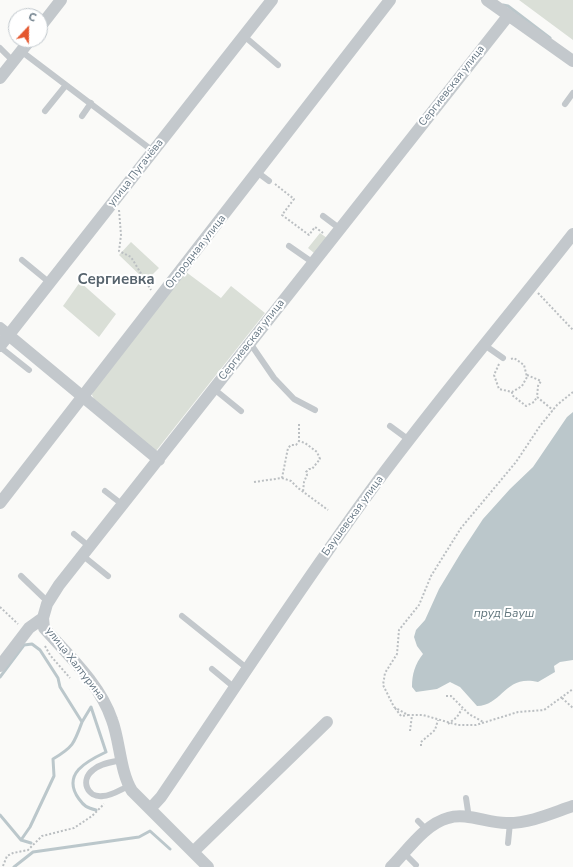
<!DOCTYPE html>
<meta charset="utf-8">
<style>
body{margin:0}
#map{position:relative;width:573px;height:867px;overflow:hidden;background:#fafaf8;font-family:"Nunito Sans",sans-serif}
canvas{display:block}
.north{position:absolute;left:8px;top:8px;width:40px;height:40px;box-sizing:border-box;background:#fff;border:1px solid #c1c8cd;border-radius:50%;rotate:22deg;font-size:11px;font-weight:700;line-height:16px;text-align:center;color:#657683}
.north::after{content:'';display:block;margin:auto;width:14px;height:18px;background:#e4572e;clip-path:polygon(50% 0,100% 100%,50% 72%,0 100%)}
</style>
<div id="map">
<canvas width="573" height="867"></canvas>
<div class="north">С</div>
</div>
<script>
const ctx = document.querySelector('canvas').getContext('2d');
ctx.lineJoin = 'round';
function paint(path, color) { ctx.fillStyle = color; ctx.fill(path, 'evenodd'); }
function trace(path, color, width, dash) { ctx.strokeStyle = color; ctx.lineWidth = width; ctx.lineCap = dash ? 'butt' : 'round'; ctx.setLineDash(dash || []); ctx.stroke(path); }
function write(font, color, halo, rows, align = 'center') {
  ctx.font = font + ' "Nunito Sans",sans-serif'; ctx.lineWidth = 4; ctx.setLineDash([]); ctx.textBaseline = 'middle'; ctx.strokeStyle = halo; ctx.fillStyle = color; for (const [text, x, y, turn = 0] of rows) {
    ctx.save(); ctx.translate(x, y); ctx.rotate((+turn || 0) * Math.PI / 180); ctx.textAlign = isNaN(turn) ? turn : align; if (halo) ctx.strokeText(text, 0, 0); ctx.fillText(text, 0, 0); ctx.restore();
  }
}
const green = new Path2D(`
 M519 0H573V40Z
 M320 233 327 238 314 253 308 248Z
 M131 242 159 268 146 281 119 255Z
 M186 272 221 298 231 286 265 313 156 451 94 399 92 395 93 390Z
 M80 282 116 314 99 337 63 306Z`);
const water = new Path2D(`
 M573 412V660L560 662 554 666 555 672 538 682C505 674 503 705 477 706L460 687 450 682 437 689 416 692 412 687C412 674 415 664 423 654L417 646 414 637 416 630 425 620 439 589 462 551 483 519 510 489 533 467 567 417Z`);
const stream = new Path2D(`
 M503 5 508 6 550 38
 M0 677 24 645 32 644 40 650 58 678 60 687 82 722C74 744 73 747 53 759L54 776 30 827 21 840 31 843
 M82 722 91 707 106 752C87 761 61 774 79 799 84 806 87 808 96 810
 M0 815 21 840
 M14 867 33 852 139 837 150 831 170 849`);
const path = new Path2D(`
 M275 184 294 199 282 215 309 235 315 227 323 233
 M119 210 121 235 119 251 131 257 151 290
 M538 293 573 330
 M511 359 514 358 524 365 527 377 522 386 512 392
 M499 364 494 375 499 389 512 392V395L526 406 534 402 537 397 553 410
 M527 375 541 381 538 386 537 397
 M573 392 557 405 540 426 516 462 461 528 431 576 419 605 399 630 397 654 385 673 383 685 394 707 408 715H423L458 725H476L518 712 544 710 573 689
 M299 424V441L305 443 317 452 320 459 312 469H309L306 472 307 475 304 482 303 492
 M282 478 291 481 298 488 328 510
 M254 482 282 478 288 448 291 445H296L299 441
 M0 607 18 624
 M45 646 50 655 70 678
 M446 696H451L469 714 483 722
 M562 698 573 708
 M395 708 401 716 408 715
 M448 724 457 717 462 709
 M410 731 412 715
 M421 746V742L435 730 438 720
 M3 866 7 856 13 853 28 850 42 836 74 828 92 816 104 804`);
const lane = new Path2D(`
 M244 36 278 65
 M0 48 13 61
 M21 51 153 151
 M565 104 573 93
 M45 111 66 85
 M82 116 91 103
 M257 172 269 181
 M323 216 339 228
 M289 246 312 262
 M22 260 50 283
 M250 343 274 378 294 399 315 410
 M483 344 503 358
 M0 347 29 370
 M214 389 241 411
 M390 426 409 440
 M105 491 123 505
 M74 534 90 547
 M82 555 108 576
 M21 576 48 602
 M182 616 248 669
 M212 669 235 688
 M122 760C113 762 101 763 93 770 80 780 87 798 103 796 112 796 121 789 129 786
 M466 798 469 818
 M418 821 427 830
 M508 843 510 823
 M404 853 416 865`);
const street = new Path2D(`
 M487 0 573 61
 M40 27 61 0
 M0 78 30 40
 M0 328 159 460
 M0 346 272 0
 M0 503 390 0
 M43 618 44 628C69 656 100 684 112 720 120 741 120 772 132 791L208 867
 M0 666 29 628 43 618 47 604 59 585 508 16
 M150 809 161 797C233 691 302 584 377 482 440 397 508 317 573 234
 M193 852 327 722
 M391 867C407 851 425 824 448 818 467 812 489 824 508 823 531 823 552 813 573 806`);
const streetNames = [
 ["Сергиевская улица",452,86,-52],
 ["улица Пугачёва",136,173,-52],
 ["Огородная улица",196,252,-52],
 ["Сергиевская улица",252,340,-52],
 ["Баушевская улица",353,516,-54],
 ["улица Халтурина",75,664,52]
];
const waterNames = [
 ["пруд Бауш",504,614]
];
const districtNames = [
 ["Сергиевка",116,280]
];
paint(green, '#dadfd7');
paint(water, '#bbc7cb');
trace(stream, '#bbc7cb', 3);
trace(path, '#bbbfc2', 2, [2, 2]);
trace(lane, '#c3c8cc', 6);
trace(street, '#c3c8cc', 12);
write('11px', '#657683', '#fff', streetNames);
write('italic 12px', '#60757c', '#fff', waterNames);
write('bold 15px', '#57646e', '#fff', districtNames);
</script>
